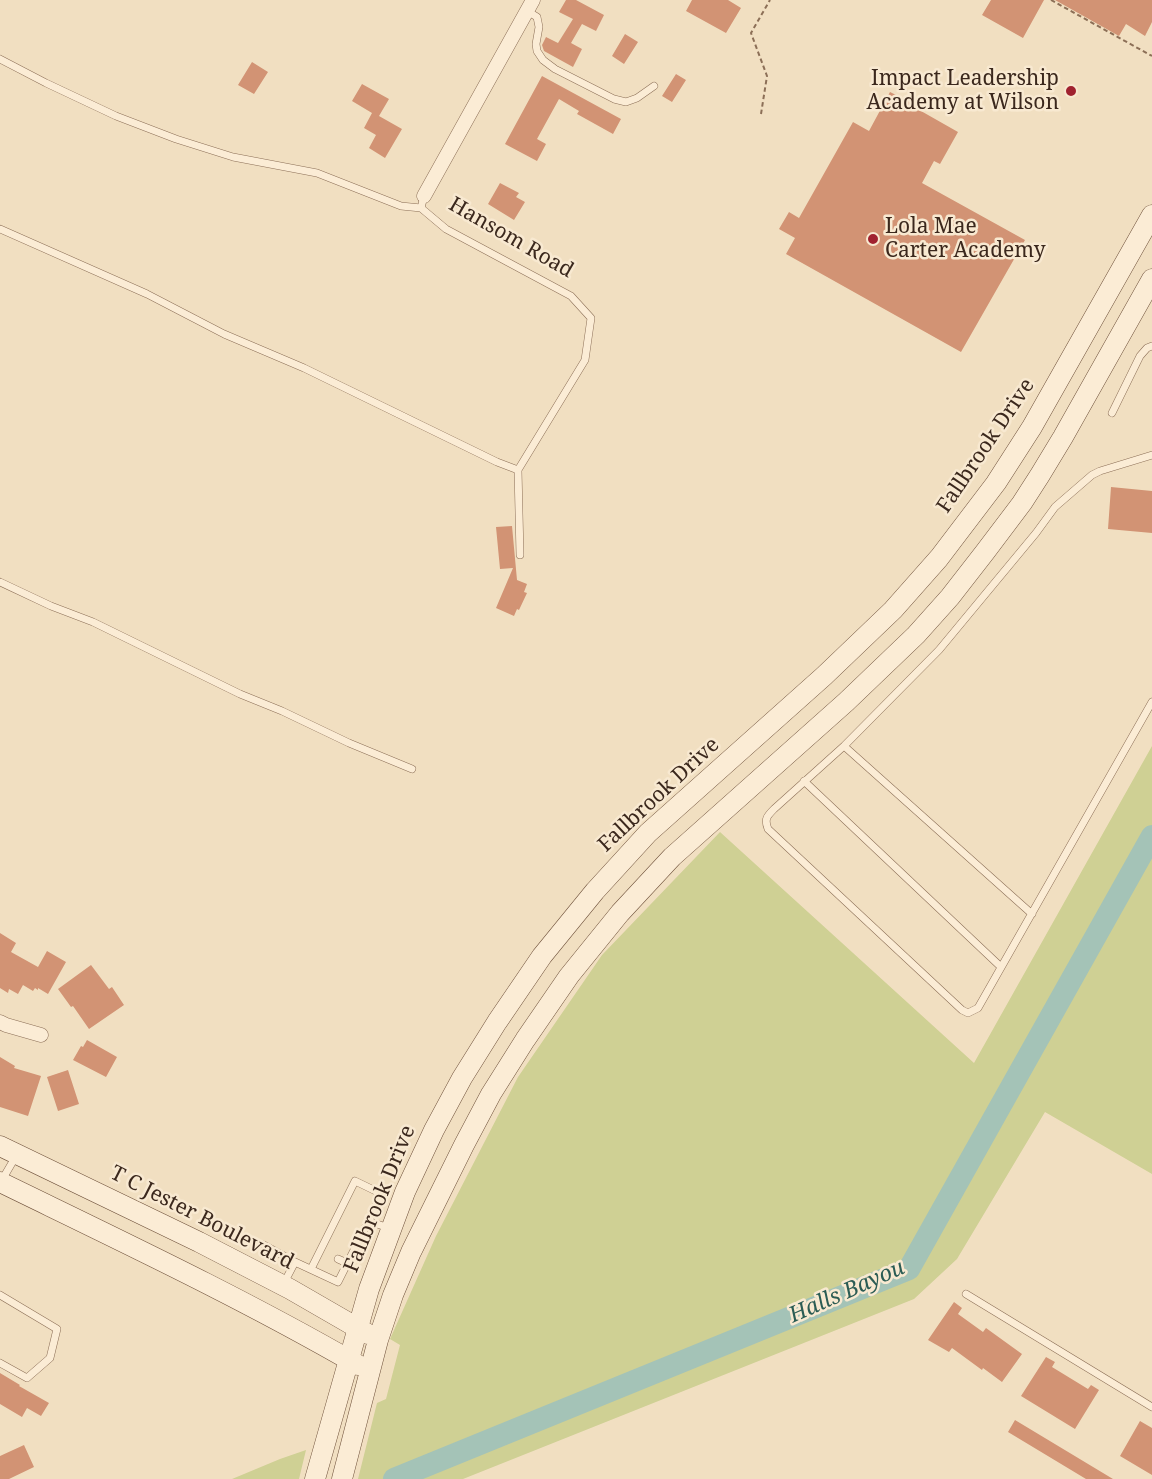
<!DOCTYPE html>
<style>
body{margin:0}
canvas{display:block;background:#f1dfc1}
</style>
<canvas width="1152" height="1479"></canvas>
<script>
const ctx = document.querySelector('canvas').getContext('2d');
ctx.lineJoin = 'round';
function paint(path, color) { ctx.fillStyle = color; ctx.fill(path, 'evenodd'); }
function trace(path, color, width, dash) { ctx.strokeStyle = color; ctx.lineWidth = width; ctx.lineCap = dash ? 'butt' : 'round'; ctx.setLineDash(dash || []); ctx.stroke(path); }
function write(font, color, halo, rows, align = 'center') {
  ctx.font = font + ' "Noto Serif",serif'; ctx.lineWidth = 5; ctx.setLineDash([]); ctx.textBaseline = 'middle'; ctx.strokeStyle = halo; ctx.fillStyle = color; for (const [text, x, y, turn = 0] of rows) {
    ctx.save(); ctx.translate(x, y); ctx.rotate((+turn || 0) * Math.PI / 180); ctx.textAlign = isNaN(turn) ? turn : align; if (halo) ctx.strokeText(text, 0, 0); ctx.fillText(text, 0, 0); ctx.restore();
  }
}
const green = new Path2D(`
 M1152 746V1174L1045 1112 957 1259 914 1299 463 1479H358L377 1403 386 1399 400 1345 390 1339 436 1236 518 1077 602 955 720 832 974 1063Z
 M306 1450 299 1479H232L280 1459Z`);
const river = new Path2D(`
 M394 1479 909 1269 1152 836`);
const building = new Path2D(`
 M566 0H576L604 15 596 31 582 24 571 43 582 49 573 67 544 51 542 45 546 37 558 43 573 19 559 12Z
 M692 0H728L741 8 726 33 686 11Z
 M991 0H1044L1023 38 982 15Z
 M1055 0H1152V22L1145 36 1126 24 1119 36Z
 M625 34 638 42 624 64 612 56Z
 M252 62 268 72 254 94 238 85Z
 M676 74 686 80 672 102 662 96Z
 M542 76 621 119 613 134 577 114 579 111 559 99 537 139 546 144 537 161 505 144Z
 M362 84 389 99 379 116 402 129 385 158 369 148 376 135 364 128 372 113 352 101Z
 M890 92 922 108 921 111 958 132 940 164 934 161 922 183 1025 240 961 352 786 254 795 238 779 229 789 212 799 218 853 122 869 131Z
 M500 183 519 193 516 197 525 202 514 220 488 204Z
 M1111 487 1152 491V533L1108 529Z
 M512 526 517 580 527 584 524 592 527 593 519 610 517 609 514 616 496 608 513 568 500 569 496 527Z
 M0 933 16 943 11 952 38 967 47 951 66 962 48 994 38 988V990L35 988 33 991 23 985 18 994 9 989 8 993 0 988Z
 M91 965 109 989 112 987 124 1005 89 1029 73 1006 71 1007 58 989Z
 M87 1040 117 1057 106 1077 73 1060 81 1046 83 1047Z
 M0 1057 15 1066 14 1068 41 1076 28 1116 0 1107Z
 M68 1070 79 1104 58 1111 47 1077Z
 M954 1302 962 1308 958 1314 983 1332 986 1328 1022 1354 1002 1382 983 1368 982 1370 952 1348 949 1352 928 1340Z
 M1046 1357 1055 1362 1052 1367 1088 1389 1091 1385 1099 1390 1075 1429 1021 1396Z
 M0 1373 20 1385 19 1386 49 1403 41 1416 27 1408 22 1417 0 1404Z
 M1015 1420 1113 1479H1086L1008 1432Z
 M1140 1421 1152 1428V1475L1120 1456Z
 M24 1445 34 1467 9 1479H0V1456Z`);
const path = new Path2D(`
 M1051 0 1152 56
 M761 114 767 76 751 33 770 0`);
const lane = new Path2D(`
 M527 11 537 17 539 27 536 44 537 51 543 60 555 69 614 99 626 102 637 98 654 86
 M0 59 46 83 116 116 176 139 233 157 317 173 401 206 421 208
 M424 196 421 208 446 229 571 296 591 318 585 360 518 470 520 555
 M0 229 147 294 224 334 304 368 497 462 518 470
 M1112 413 1140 356 1147 348 1152 346
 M1152 455 1100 471 1092 475 1055 507 1036 533 939 650 844 746 774 809C767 816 764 819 768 829L962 1010 968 1013 978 1008 1152 702
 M0 582 51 606 93 622 240 694 282 711 349 743 412 769
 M844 746 1032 914
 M804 781 1001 967
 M2 1180 16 1156
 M368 1221 389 1228
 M264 1245 295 1262 284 1283
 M338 1259 347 1263
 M295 1262 338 1282 382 1194 355 1181 311 1269
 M966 1294 1152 1407
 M0 1295 57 1329 50 1358 27 1378 0 1363`);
const street = new Path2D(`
 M424 196 533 0
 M0 1022 6 1025 41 1035`);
const secondary = new Path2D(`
 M0 1146 199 1242 290 1289 368 1334
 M0 1182C121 1241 242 1298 358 1365
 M315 1479 369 1289 405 1192 434 1130 462 1078 497 1022 542 956 595 891 648 833 824 676 893 610 939 558 996 483 1032 427 1152 215
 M342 1479 378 1340 393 1295 411 1252 464 1145 491 1094 525 1040 569 976 620 913 672 857 846 702 916 635 950 597 985 552 1022 503 1040 475 1063 437 1152 279`);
const markers = [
 [1071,91,6,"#a0222f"],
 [873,239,6,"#a0222f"]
];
const poiNames = [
 ["Impact Leadership",1059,79],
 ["Academy at Wilson",1059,103],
 ["Lola Mae",885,227,"left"],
 ["Carter Academy",885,251,"left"]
];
const streetNames = [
 ["Hansom Road",511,238,30],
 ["Fallbrook Drive",986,446,-56],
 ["Fallbrook Drive",659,795,-43],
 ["Fallbrook Drive",380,1199,-68],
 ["T C Jester Boulevard",202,1218,27]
];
const waterNames = [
 ["Halls Bayou",847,1292,-24]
];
paint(green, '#cfd094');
trace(river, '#a4c3b7', 22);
paint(building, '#d29374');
trace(lane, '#8c6f57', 8);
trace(street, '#8c6f57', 15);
trace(secondary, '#6e503a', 21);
trace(path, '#8c6f57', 2, [4.5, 3]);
trace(lane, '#fbecd5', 7);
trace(street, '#fbecd5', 14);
trace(secondary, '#fbecd5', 20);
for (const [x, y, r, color] of markers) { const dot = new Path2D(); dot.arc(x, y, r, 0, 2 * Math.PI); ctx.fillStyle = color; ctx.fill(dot); trace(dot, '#f8e9d1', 2); }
write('21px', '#3b281d', '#f8e9d1', poiNames, 'right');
write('21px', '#3b281d', '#f8e9d1', streetNames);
write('italic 22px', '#2b5c54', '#f8e9d1', waterNames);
</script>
